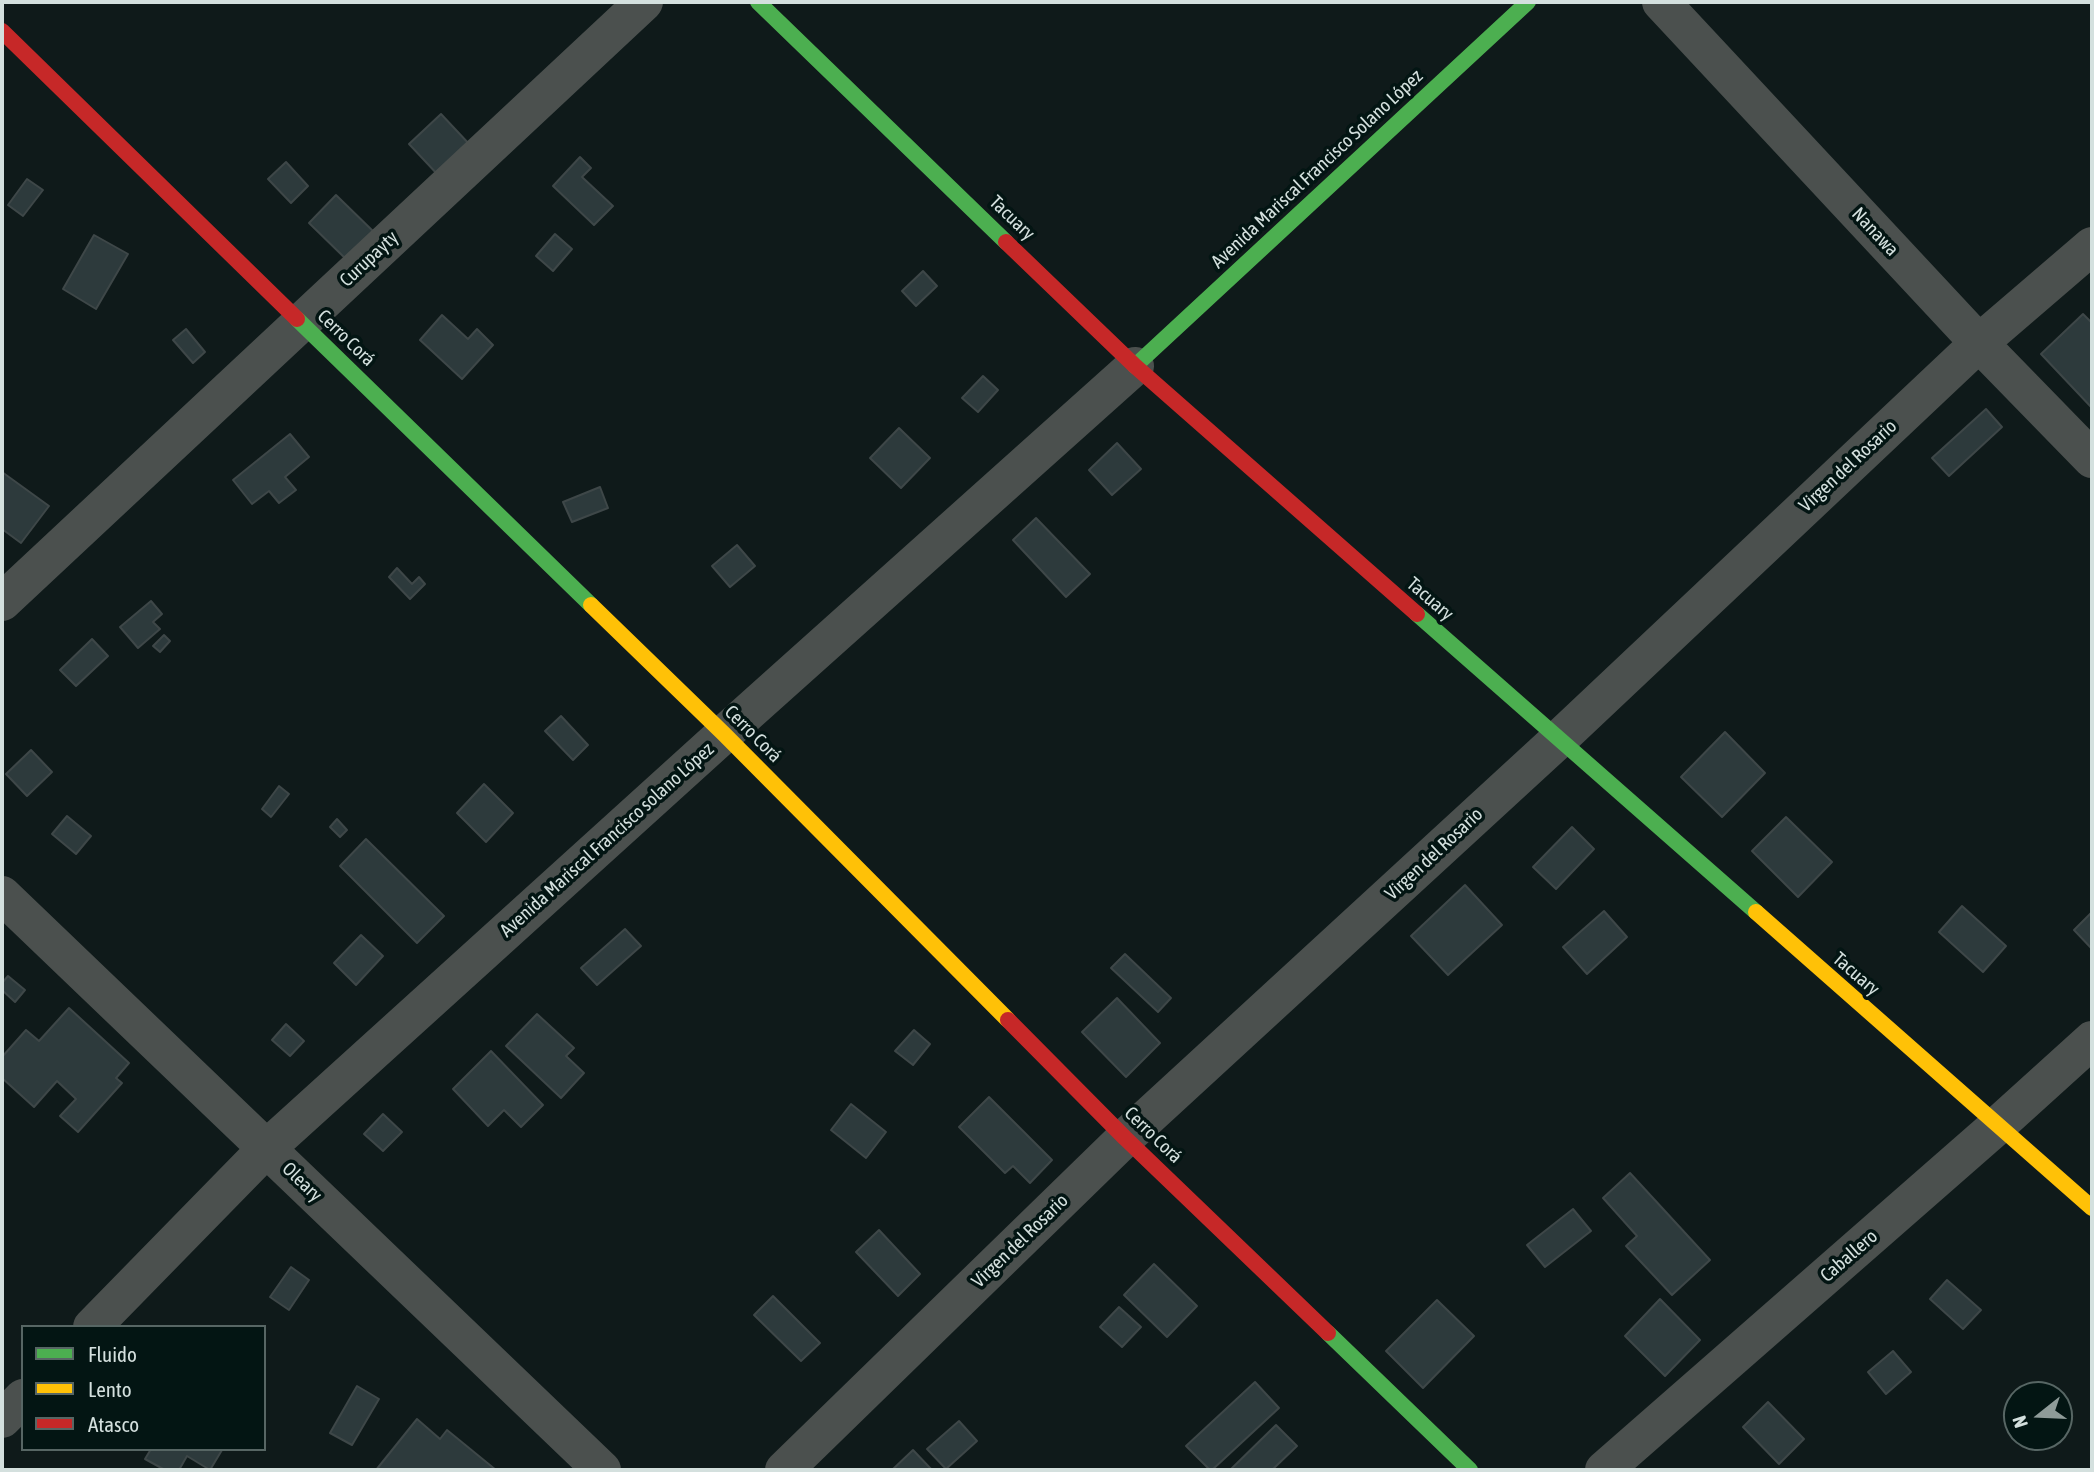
<!DOCTYPE html>
<meta charset="utf-8">
<style>
body{margin:0}
#map{position:relative;width:2094px;height:1472px;overflow:hidden;background:#0f1a1a;font-family:"Asap Condensed",sans-serif}
canvas{display:block}
.frame{position:absolute;inset:0;border:4px solid #d4e0de;pointer-events:none}
.legend{position:absolute;left:21px;top:1325px;width:245px;height:126px;box-sizing:border-box;background:#031513;border:2px solid #576664;margin:0;padding:9px 12px;list-style:none;font-size:21px;color:#d4e0de}
.legend li{display:flex;align-items:center;gap:14px;height:35px}
.legend b{width:35px;border:2px solid #576664}
.north{position:absolute;left:2003px;top:1381px;width:70px;height:70px;box-sizing:border-box;background:#031513;border:2px solid #576664;border-radius:50%;rotate:252deg;font-size:19px;font-weight:700;line-height:28px;text-align:center;color:#d4e0de}
.north::after{content:'';display:block;margin:auto;width:24px;height:32px;background:#8f9b99;clip-path:polygon(50% 0,100% 100%,50% 72%,0 100%)}
</style>
<div id="map">
<canvas width="2094" height="1472"></canvas>
<div class="frame"></div>
<ul class="legend">
<li><b style="height:9px;background:#4caf50"></b>Fluido</li>
<li><b style="height:9px;background:#ffc107"></b>Lento</li>
<li><b style="height:9px;background:#c62828"></b>Atasco</li>
</ul>
<div class="north">N</div>
</div>
<script>
const ctx = document.querySelector('canvas').getContext('2d');
ctx.lineJoin = 'round';
function paint(path, color) { ctx.fillStyle = color; ctx.fill(path, 'evenodd'); }
function trace(path, color, width, dash) { ctx.strokeStyle = color; ctx.lineWidth = width; ctx.lineCap = dash ? 'butt' : 'round'; ctx.setLineDash(dash || []); ctx.stroke(path); }
function write(font, color, halo, rows, align = 'center') {
  ctx.font = font + ' "Asap Condensed",sans-serif'; ctx.lineWidth = 7; ctx.setLineDash([]); ctx.textBaseline = 'middle'; ctx.strokeStyle = halo; ctx.fillStyle = color; for (const [text, x, y, turn = 0] of rows) {
    ctx.save(); ctx.translate(x, y); ctx.rotate((+turn || 0) * Math.PI / 180); ctx.textAlign = isNaN(turn) ? turn : align; if (halo) ctx.strokeText(text, 0, 0); ctx.fillText(text, 0, 0); ctx.restore();
  }
}
const building = new Path2D(`
 M441 114 471 146 439 176 409 144Z
 M580 157 591 168 582 177 613 206 594 225 553 186Z
 M286 162 308 186 291 203 268 179Z
 M27 179 43 190 23 216 8 205Z
 M336 195 376 234 349 262 309 223Z
 M555 234 572 249 553 271 536 256Z
 M94 235 128 254 96 309 63 289Z
 M923 271 937 286 916 306 902 291Z
 M2083 314 2092 323V408L2041 354Z
 M442 315 468 339 477 329 493 345 462 379 420 340Z
 M186 329 205 352 193 363 173 340Z
 M983 376 998 390 978 412 962 398Z
 M1986 409 2002 427 1949 476 1932 458Z
 M899 428 930 458 901 488 870 458Z
 M290 434 309 457 285 477 296 490 279 503 269 491 252 504 233 480Z
 M1117 443 1141 469 1112 495 1089 470Z
 M2 472 49 506 21 543 2 529Z
 M600 487 608 508 572 522 563 502Z
 M1036 518 1090 574 1066 597 1013 540Z
 M737 545 755 566 730 587 712 566Z
 M397 568 412 584 419 577 425 584 410 599 389 577Z
 M151 601 162 614 153 622 160 629 138 648 120 627Z
 M164 635 170 641 160 652 153 646Z
 M92 639 108 656 76 686 60 670Z
 M561 716 588 745 573 760 545 731Z
 M1725 732 1765 773 1722 817 1681 777Z
 M31 750 52 772 27 796 6 774Z
 M484 784 513 813 486 842 457 813Z
 M279 786 289 794 271 817 262 809Z
 M67 816 91 836 76 854 52 834Z
 M1786 817 1832 862 1798 897 1752 851Z
 M337 819 347 830 340 837 330 827Z
 M1572 827 1594 849 1556 889 1533 867Z
 M366 839 444 916 417 943 340 866Z
 M1465 885 1502 925 1448 975 1411 936Z
 M1962 906 2006 946 1983 972 1939 932Z
 M1604 911 1627 937 1587 974 1563 947Z
 M2092 912V949L2074 930Z
 M625 929 641 946 597 985 581 968Z
 M361 935 383 956 356 985 334 963Z
 M1125 954 1171 998 1158 1012 1111 968Z
 M8 976 25 990 15 1002 2 990V983Z
 M1117 998 1160 1043 1126 1077 1082 1032Z
 M69 1008 129 1063 116 1078 122 1083 78 1132 60 1116 76 1099 57 1081 34 1107 2 1078V1057L26 1030 39 1041Z
 M537 1014 574 1048 566 1056 584 1073 561 1098 506 1046Z
 M286 1024 304 1041 290 1056 272 1040Z
 M914 1030 930 1044 913 1065 895 1051Z
 M491 1051 543 1105 521 1127 504 1110 488 1126 453 1089Z
 M989 1097 1052 1160 1030 1183 1013 1166 1005 1173 959 1127Z
 M851 1104 886 1132 866 1158 831 1130Z
 M383 1114 402 1132 383 1151 364 1134Z
 M1630 1173 1710 1260 1672 1295 1626 1246 1637 1236 1603 1198Z
 M1573 1209 1591 1231 1545 1267 1527 1245Z
 M879 1230 920 1274 898 1296 856 1252Z
 M1154 1264 1197 1306 1167 1337 1124 1295Z
 M291 1267 309 1280 289 1310 270 1297Z
 M1947 1280 1981 1310 1963 1329 1930 1299Z
 M773 1296 820 1343 801 1361 754 1315Z
 M1660 1299 1700 1340 1665 1376 1625 1336Z
 M1437 1300 1474 1336 1423 1388 1386 1351Z
 M1119 1307 1141 1327 1122 1347 1100 1327Z
 M1893 1351 1911 1372 1886 1394 1868 1372Z
 M1255 1382 1279 1408 1212 1470H1210L1186 1446Z
 M357 1386 379 1399 352 1445 330 1433Z
 M1768 1402 1804 1439 1779 1464 1743 1427Z
 M417 1419 440 1439 447 1430 496 1470H376Z
 M959 1421 977 1441 946 1469 927 1449Z
 M1276 1425 1297 1446 1272 1470H1230Z
 M151 1449H221L222 1450 210 1470 187 1456 179 1470H165L145 1459Z
 M913 1450 932 1470H892Z`);
const street = new Path2D(`
 M1661 2 1979 343 2092 459
 M2 602 644 2
 M2 895 602 1470
 M92 1327 267 1148 724 734 1135 366
 M2 1419 23 1398
 M784 1470 1125 1138 1558 740 1979 343 2092 246
 M1604 1470 1997 1126 2092 1040`);
const fast = new Path2D(`
 M758 2 1006 242
 M297 319 591 605
 M1135 366 1528 2
 M1417 614 1756 912
 M1328 1333 1470 1470`);
const slow = new Path2D(`
 M591 605 724 734 1008 1020
 M1756 912 2092 1208`);
const jam = new Path2D(`
 M2 31 297 319
 M1006 242 1135 366 1417 614
 M1008 1020 1125 1138 1328 1333`);
const streetNames = [
 ["Avenida Mariscal Francisco Solano López",1317,169,-43],
 ["Tacuary",1012,218,44],
 ["Nanawa",1875,232,47],
 ["Curupayty",369,259,-43],
 ["Cerro Corá",346,338,44],
 ["Virgen del Rosario",1848,466,-43],
 ["Tacuary",1430,599,41],
 ["Cerro Corá",753,734,45],
 ["Avenida Mariscal Francisco solano López",607,840,-42],
 ["Virgen del Rosario",1434,854,-43],
 ["Tacuary",1856,974,41],
 ["Cerro Corá",1153,1135,44],
 ["Oleary",302,1182,44],
 ["Virgen del Rosario",1020,1241,-44],
 ["Caballero",1849,1256,-41]
];
paint(building, '#2d3a3c');
trace(building, '#3e4748', 2);
trace(street, '#4b504e', 38);
trace(fast, '#4caf50', 16);
trace(slow, '#ffc107', 16);
trace(jam, '#c62828', 16);
write('19px', '#d4e0de', '#031513', streetNames);
</script>
